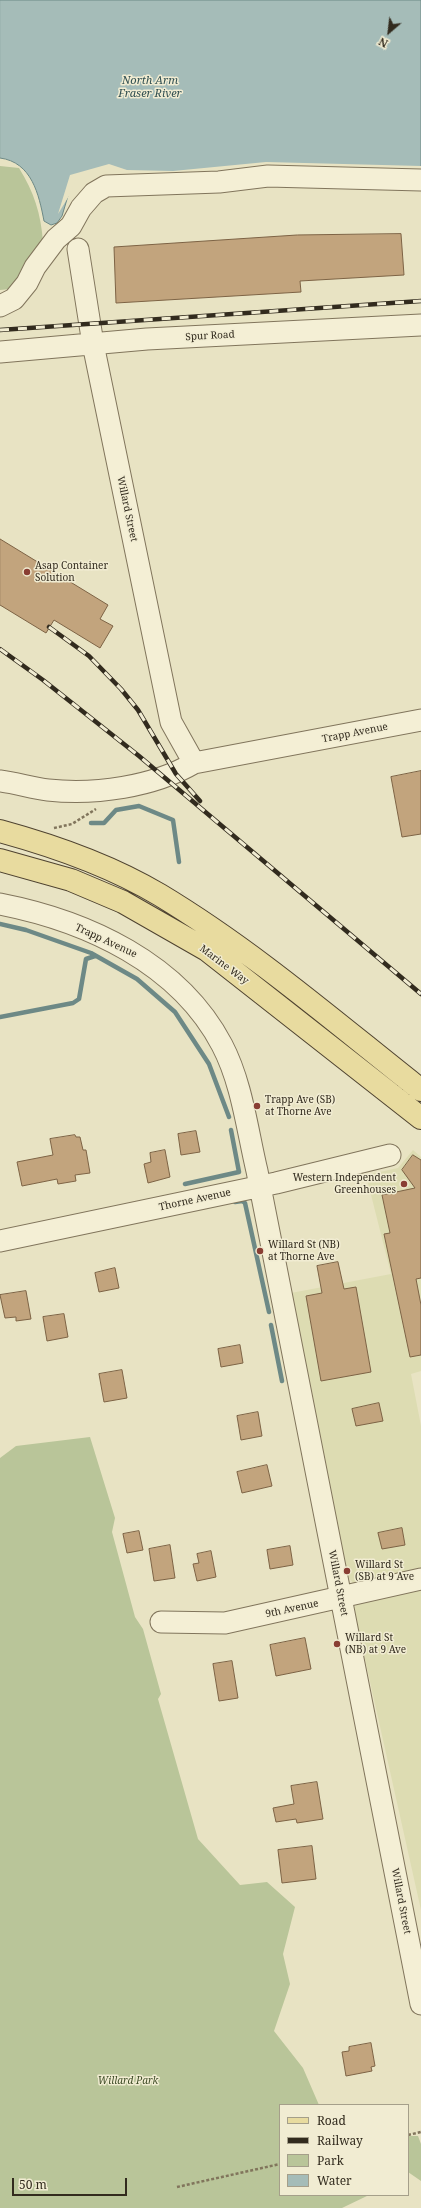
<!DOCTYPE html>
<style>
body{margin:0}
#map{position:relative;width:421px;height:2208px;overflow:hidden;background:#e8e3c3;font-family:"Noto Serif",serif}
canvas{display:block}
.legend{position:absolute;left:279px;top:2104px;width:130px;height:92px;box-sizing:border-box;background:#f1ecd2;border:1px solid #a59f8a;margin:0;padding:5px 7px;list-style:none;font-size:12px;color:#322b1e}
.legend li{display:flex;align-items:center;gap:8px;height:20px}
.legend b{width:20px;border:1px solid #a59f8a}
.north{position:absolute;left:369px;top:12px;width:40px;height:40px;-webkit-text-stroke:3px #f1ecd2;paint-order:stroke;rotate:208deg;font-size:11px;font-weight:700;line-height:16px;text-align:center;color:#322b1e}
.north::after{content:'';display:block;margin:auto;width:14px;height:18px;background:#322b1e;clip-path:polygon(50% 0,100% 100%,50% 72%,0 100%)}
.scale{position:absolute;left:12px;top:2178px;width:115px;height:18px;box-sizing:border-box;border:2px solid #322b1e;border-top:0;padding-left:5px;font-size:12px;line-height:14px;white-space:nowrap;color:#322b1e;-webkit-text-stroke:3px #f1ecd2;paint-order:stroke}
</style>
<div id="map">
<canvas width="421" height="2208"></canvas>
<ul class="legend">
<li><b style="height:5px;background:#e8db9f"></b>Road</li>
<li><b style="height:5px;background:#322b1e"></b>Railway</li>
<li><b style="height:11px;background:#b9c599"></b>Park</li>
<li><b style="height:11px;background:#a5bcb8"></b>Water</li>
</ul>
<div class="north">N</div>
<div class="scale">50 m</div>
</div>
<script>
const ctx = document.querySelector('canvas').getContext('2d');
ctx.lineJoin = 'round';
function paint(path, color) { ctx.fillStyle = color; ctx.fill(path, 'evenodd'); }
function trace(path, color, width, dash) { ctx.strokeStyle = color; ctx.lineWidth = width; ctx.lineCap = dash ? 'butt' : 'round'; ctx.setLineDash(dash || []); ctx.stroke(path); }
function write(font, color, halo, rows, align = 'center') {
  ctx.font = font + ' "Noto Serif",serif'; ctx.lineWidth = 3; ctx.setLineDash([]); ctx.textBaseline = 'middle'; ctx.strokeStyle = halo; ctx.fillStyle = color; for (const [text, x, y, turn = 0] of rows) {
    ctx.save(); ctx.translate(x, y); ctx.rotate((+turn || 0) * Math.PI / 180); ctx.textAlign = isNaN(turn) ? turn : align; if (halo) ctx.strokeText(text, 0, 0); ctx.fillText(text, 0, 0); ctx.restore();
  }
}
const farmland = new Path2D(`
 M413 1150 421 1157V1371L411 1374 421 1426V1573L354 1584 348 1577 291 1293 391 1274 366 1175 398 1168Z
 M421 1587V1910L354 1610 356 1604Z`);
const green = new Path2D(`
 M0 166 19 168C34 192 41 214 43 242L10 289 0 290Z
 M90 1437 115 1518 112 1532 135 1617 143 1629 161 1694 158 1699 198 1839 240 1885 267 1882 295 1907 283 1954 290 1984 274 2031 303 2068 319 2105H280V2195H369L342 2208H0V1458L16 1446Z
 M408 2136H418L421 2144V2181L408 2172Z`);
const water = new Path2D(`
 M0 0H421V169L154 175H87L73 179 62 216 57 223 51 225 44 221C39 195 32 162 0 158Z`);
const pier = new Path2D(`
 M266 162 421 166V171L154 177H87L75 181 69 196 58 214 70 175 109 164 127 170 173 171Z`);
const stream = new Path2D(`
 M91 823H104L116 810 139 806 173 820 179 862
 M0 924 26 930 91 953 137 979 175 1012 209 1064 229 1117
 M0 1017 73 1003 79 999 86 959 95 956
 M185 1184 239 1172 231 1130
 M235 1202 242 1201 245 1203 269 1312
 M271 1325 282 1381`);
const building = new Path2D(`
 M401 234 404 275 300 281 301 292 116 303 114 247 297 235Z
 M0 539 108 605 100 619 113 626 100 648 54 620 46 633 0 605Z
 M421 771V834L402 837 391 777Z
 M196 1131 200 1152 181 1155 178 1134Z
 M75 1135 76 1137H80L83 1150H86L90 1173 75 1175 76 1181 58 1184 57 1179 22 1186 17 1162 53 1155 50 1139Z
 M165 1150 170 1177 148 1183 144 1164 151 1162 150 1153Z
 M413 1155 421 1160V1278L416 1279 421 1305V1355L410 1357 384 1234 390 1233 382 1195 415 1188 402 1170Z
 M338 1262 344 1289 356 1287 371 1372 321 1381 306 1296 322 1293 317 1266Z
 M115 1268 119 1288 99 1292 95 1273Z
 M26 1291 31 1319 16 1321V1317L5 1318 0 1295Z
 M64 1314 68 1337 47 1341 43 1317Z
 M240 1345 243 1363 221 1367 218 1349Z
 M122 1370 127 1398 104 1402 99 1374Z
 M379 1403 383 1421 356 1426 352 1409Z
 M258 1412 262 1436 241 1440 237 1416Z
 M267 1465 272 1486 242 1493 237 1472Z
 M402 1528 405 1545 382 1549 378 1533Z
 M139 1531 143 1550 127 1553 123 1534Z
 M170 1545 175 1578 154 1581 149 1549Z
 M290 1546 293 1565 270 1569 267 1550Z
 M211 1551 216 1577 197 1581 193 1564 199 1563 197 1554Z
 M305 1638 311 1669 276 1676 270 1645Z
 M232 1661 238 1698 219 1701 213 1664Z
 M317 1782 323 1819 297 1823 296 1819 276 1822 273 1808 294 1804 291 1786Z
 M312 1846 316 1879 282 1883 278 1850Z
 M371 2043 375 2066 371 2067 372 2071 346 2076 342 2052 349 2051V2047Z`);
const path = new Path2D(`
 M54 828 72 824 96 809
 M408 2135 421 2132
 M177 2187 280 2164`);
const minor = new Path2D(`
 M78 249 93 344 171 722 194 763
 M0 306 14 299 27 283 35 267 56 239 71 226 81 208 94 193 106 186 219 182 268 176 421 180
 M0 352 147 339 421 325
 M0 781C16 783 32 788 48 790 95 795 153 787 194 763L421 720
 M0 904C87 921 179 963 222 1045 242 1083 247 1129 257 1171L421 2004
 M0 1241 276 1183 390 1155
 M161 1622 225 1623 421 1579`);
const major = new Path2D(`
 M0 831C55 846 110 865 160 895 253 951 336 1023 421 1090
 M0 860 71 880 123 902 207 950 421 1118`);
const rail = new Path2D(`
 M0 330 421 301
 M49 627 89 656 121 689 138 710 176 774 200 801
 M0 649 43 680 139 756 421 994`);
const markers = [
 [27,572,4,"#893e33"],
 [257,1106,4,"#893e33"],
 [404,1184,4,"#893e33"],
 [260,1251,4,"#893e33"],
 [347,1571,4,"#893e33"],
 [337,1644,4,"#893e33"]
];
const streetNames = [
 ["Spur Road",210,336,-3],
 ["Willard Street",127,509,78],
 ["Trapp Avenue",355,733,-11],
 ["Trapp Avenue",106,941,25],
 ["Marine Way",224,965,37],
 ["Thorne Avenue",195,1200,-12],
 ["Willard Street",338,1583,79],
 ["9th Avenue",292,1609,-12],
 ["Willard Street",401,1901,79]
];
const poiNames = [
 ["Asap Container",35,566],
 ["Solution",35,578],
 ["Trapp Ave (SB)",265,1100],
 ["at Thorne Ave",265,1112],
 ["Western Independent",396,1178,"right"],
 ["Greenhouses",396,1190,"right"],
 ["Willard St (NB)",268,1245],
 ["at Thorne Ave",268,1257],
 ["Willard St",355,1565],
 ["(SB) at 9 Ave",355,1577],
 ["Willard St",345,1638],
 ["(NB) at 9 Ave",345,1650]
];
const parkNames = [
 ["Willard Park",128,2081]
];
const waterNames = [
 ["North Arm",150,81],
 ["Fraser River",150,94]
];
paint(farmland, '#dddcb2');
paint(green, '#b9c599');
paint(water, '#a5bcb8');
trace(water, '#6d8986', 1);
paint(pier, '#e8e3c3');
trace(stream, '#6d8986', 4.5);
paint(building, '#c2a47d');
trace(building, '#7d6345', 1);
trace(minor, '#81755c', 23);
trace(major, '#4f4330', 24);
trace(path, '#81755c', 2.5, [3, 2]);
trace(minor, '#f4efd5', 21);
trace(major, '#e8db9f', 22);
trace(rail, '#322b1e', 4.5);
trace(rail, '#f1ecd2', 3, [9]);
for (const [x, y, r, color] of markers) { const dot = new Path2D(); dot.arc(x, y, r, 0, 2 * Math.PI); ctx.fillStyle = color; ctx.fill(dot); trace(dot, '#f1ecd2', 1.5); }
write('10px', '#322b1e', '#f1ecd2', streetNames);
write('10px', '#322b1e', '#f1ecd2', poiNames, 'left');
write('italic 10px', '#3e4c27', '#f1ecd2', parkNames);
write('italic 11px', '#2f4e50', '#f1ecd2', waterNames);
</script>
